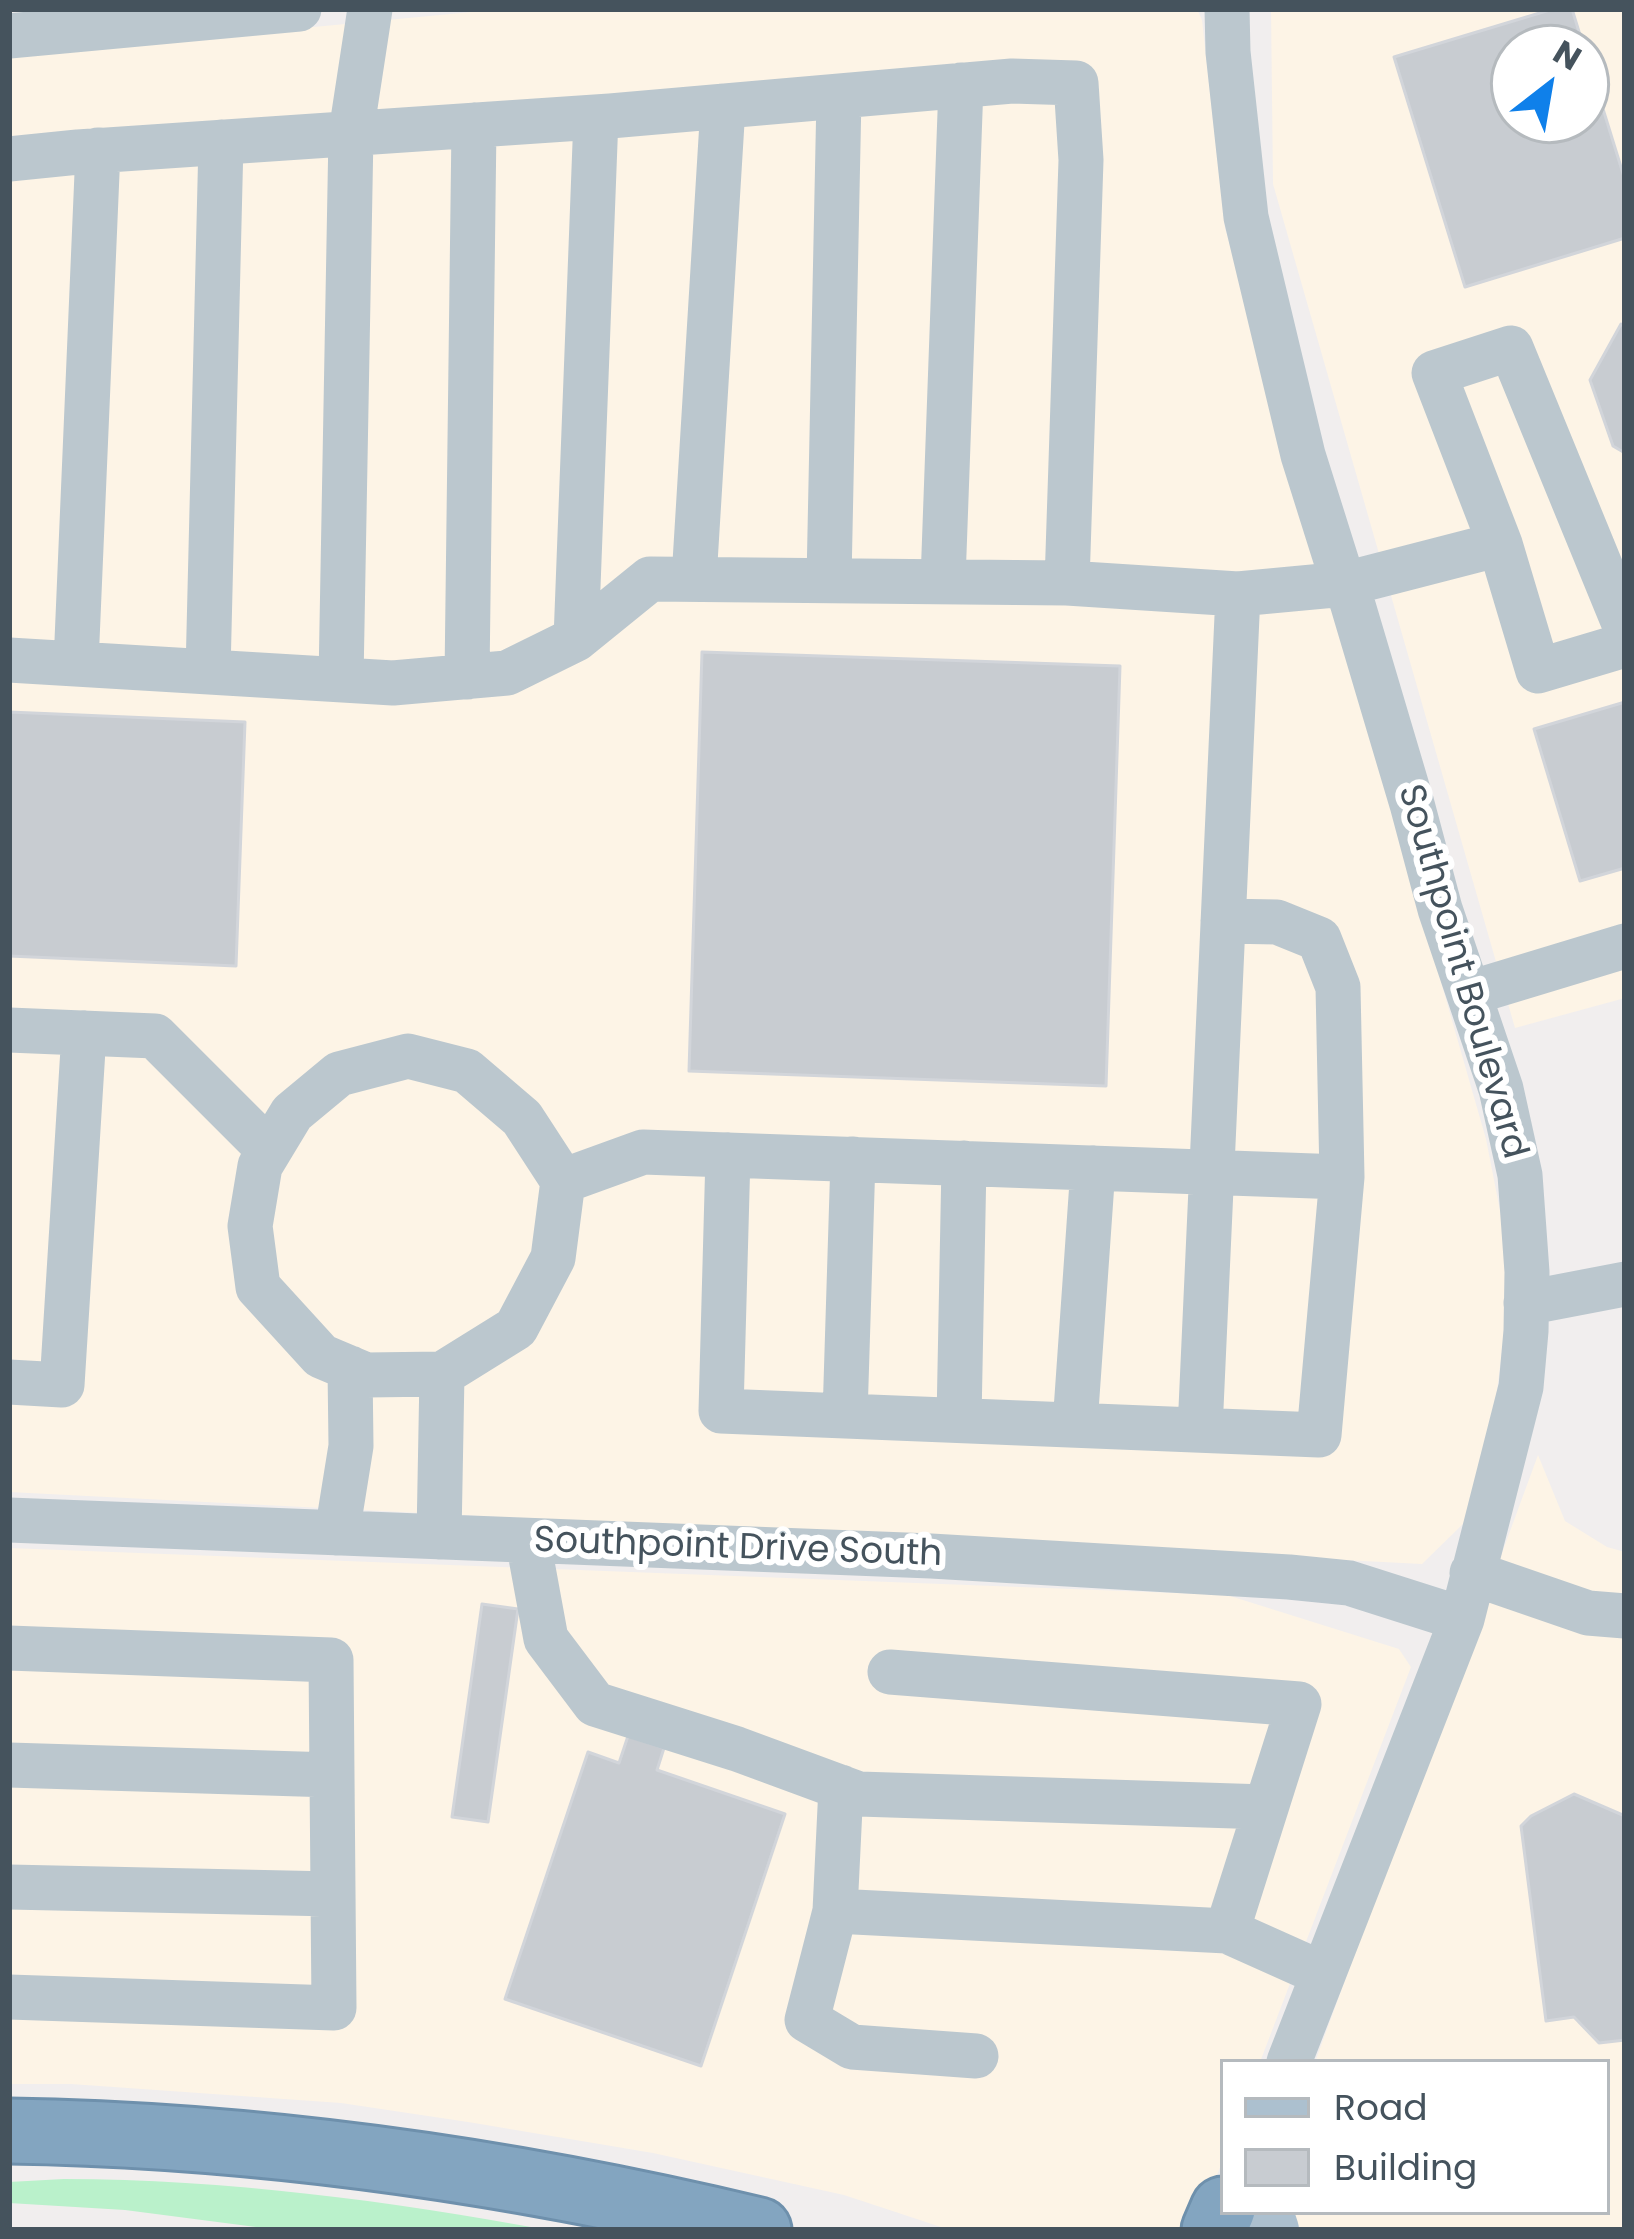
<!DOCTYPE html>
<style>
body{margin:0}
#map{position:relative;width:1634px;height:2239px;overflow:hidden;background:#f1eeee;font-family:Poppins,sans-serif}
canvas{display:block}
.frame{position:absolute;inset:0;border:12px solid #45535d;pointer-events:none}
.legend{position:absolute;left:1220px;top:2059px;width:390px;height:156px;box-sizing:border-box;background:#fff;border:3px solid #b5babe;margin:0;padding:15px 21px;list-style:none;font-size:36px;color:#45535d}
.legend li{display:flex;align-items:center;gap:24px;height:60px}
.legend b{width:60px;border:3px solid #b5babe}
.north{position:absolute;left:1490px;top:24px;width:120px;height:120px;box-sizing:border-box;background:#fff;border:3px solid #b5babe;border-radius:50%;rotate:31deg;font-size:33px;font-weight:700;line-height:48px;text-align:center;color:#45535d}
.north::after{content:'';display:block;margin:auto;width:42px;height:54px;background:#0f80ea;clip-path:polygon(50% 0,100% 100%,50% 72%,0 100%)}
</style>
<div id="map">
<canvas width="1634" height="2239"></canvas>
<div class="frame"></div>
<ul class="legend">
<li><b style="height:15px;background:#acc0cf"></b>Road</li>
<li><b style="height:33px;background:#c8ccd1"></b>Building</li>
</ul>
<div class="north">N</div>
</div>
<script>
const ctx = document.querySelector('canvas').getContext('2d');
ctx.lineJoin = 'round';
function paint(path, color) { ctx.fillStyle = color; ctx.fill(path, 'evenodd'); }
function trace(path, color, width, dash) { ctx.strokeStyle = color; ctx.lineWidth = width; ctx.lineCap = dash ? 'butt' : 'round'; ctx.setLineDash(dash || []); ctx.stroke(path); }
function write(font, color, halo, rows, align = 'center') {
  ctx.font = font + ' Poppins,sans-serif'; ctx.lineWidth = 12; ctx.setLineDash([]); ctx.textBaseline = 'middle'; ctx.strokeStyle = halo; ctx.fillStyle = color; for (const [text, x, y, turn = 0] of rows) {
    ctx.save(); ctx.translate(x, y); ctx.rotate((+turn || 0) * Math.PI / 180); ctx.textAlign = isNaN(turn) ? turn : align; if (halo) ctx.strokeText(text, 0, 0); ctx.fillText(text, 0, 0); ctx.restore();
  }
}
const commercial = new Path2D(`
 M503 9H1197L1202 20 1225 228 1486 1139 1512 1272 1494 1414 1466 1521 1422 1564 9 1492V56Z
 M1271 9H1625V998L1515 1028 1273 184ZM1514 48H1586V120H1514Z
 M1538 1455 1565 1521 1607 1547 1625 1552V2230H1290L1283 2212H1607V2062H1315Z
 M9 1548 1227 1595 1399 1649 1411 1667 1260 2062H1223V2160L1195 2230H950L844 2195 653 2153 468 2122 341 2103 71 2084H9Z`);
const green = new Path2D(`
 M64 2179C226 2179 389 2201 548 2230H279L125 2210 9 2203V2182Z`);
const building = new Path2D(`
 M1553 9H1572L1584 48H1514V120H1586V54L1625 180V238L1465 287 1394 57Z
 M1621 324 1625 327V453L1613 446 1590 380Z
 M702 652 1120 666 1106 1086 689 1071Z
 M1625 702V868L1580 881 1534 729Z
 M9 712 245 722 236 966 9 956Z
 M482 1604 518 1609 488 1822 452 1817Z
 M628 1736 664 1748 657 1770 785 1814 701 2066 505 1999 588 1752 619 1763Z
 M1574 1794 1625 1816V2040L1599 2043 1574 2017 1546 2021 1521 1826 1531 1816Z`);
const minor = new Path2D(`
 M1227 9 1228 52 1246 217 1303 455 1337 563 1352 602 1412 804 1440 909 1501 1089 1520 1175 1527 1272 1526 1331 1521 1387 1462 1619 1289 2062
 M9 36 299 9
 M9 159 78 152 610 116 1012 81 1076 83 1081 160 1067 583 650 579 576 639 507 673 393 683 9 660
 M1500 544 1434 373 1511 348 1625 626
 M694 579 723 106
 M829 580 839 96
 M943 581 961 85
 M1067 583 1238 594 1200 1430
 M1238 594 1345 584 1500 544 1538 671 1625 645
 M576 639 596 117
 M76 664 98 150
 M208 672 221 142
 M467 677 474 125
 M341 680 351 133 370 9
 M1223 921 1277 922 1319 939 1338 987 1342 1177
 M1470 993 1625 946
 M9 1030 155 1036 269 1150
 M563 1181 643 1152 1342 1177 1319 1435 721 1411 728 1155
 M1526 1303 1625 1284
 M9 1382 62 1385 84 1033
 M845 1416 853 1159
 M959 1420 964 1163
 M1075 1425 1093 1168
 M9 1520 931 1556 1289 1577 1349 1583 1462 1619
 M337 1533 351 1446 350 1368
 M439 1537 442 1374 516 1328 553 1258 563 1181 522 1118 467 1071 408 1056 339 1074 292 1113 260 1166 250 1226 258 1287 321 1356 366 1375 442 1374
 M528 1541 546 1639 595 1704 737 1749 859 1794 1266 1807
 M1472 1573 1588 1613 1625 1616
 M9 1648 331 1660 334 2008 9 1997
 M890 1672 1299 1704 1227 1931
 M9 1765 332 1775
 M9 1887 333 1894
 M835 1911 841 1787
 M976 2056 852 2047 807 2020 835 1911 1227 1931 1323 1974`);
const major = new Path2D(`
 M1266 2212 1272 2230`);
const highway = new Path2D(`
 M9 2131C263 2135 513 2171 759 2230
 M1214 2230 1223 2209`);
const streetNames = [
 ["Southpoint Boulevard",1461,972,74],
 ["Southpoint Drive South",738,1549,2]
];
paint(commercial, '#fdf4e6');
paint(green, '#baf1cb');
paint(building, '#c8ccd1');
trace(building, '#d2d5da', 3);
trace(highway, '#6e90ac', 69);
trace(minor, '#bbc7ce', 45);
trace(major, '#acc0cf', 54);
trace(highway, '#83a5c0', 63);
write('36px', '#45535d', '#fff', streetNames);
</script>
